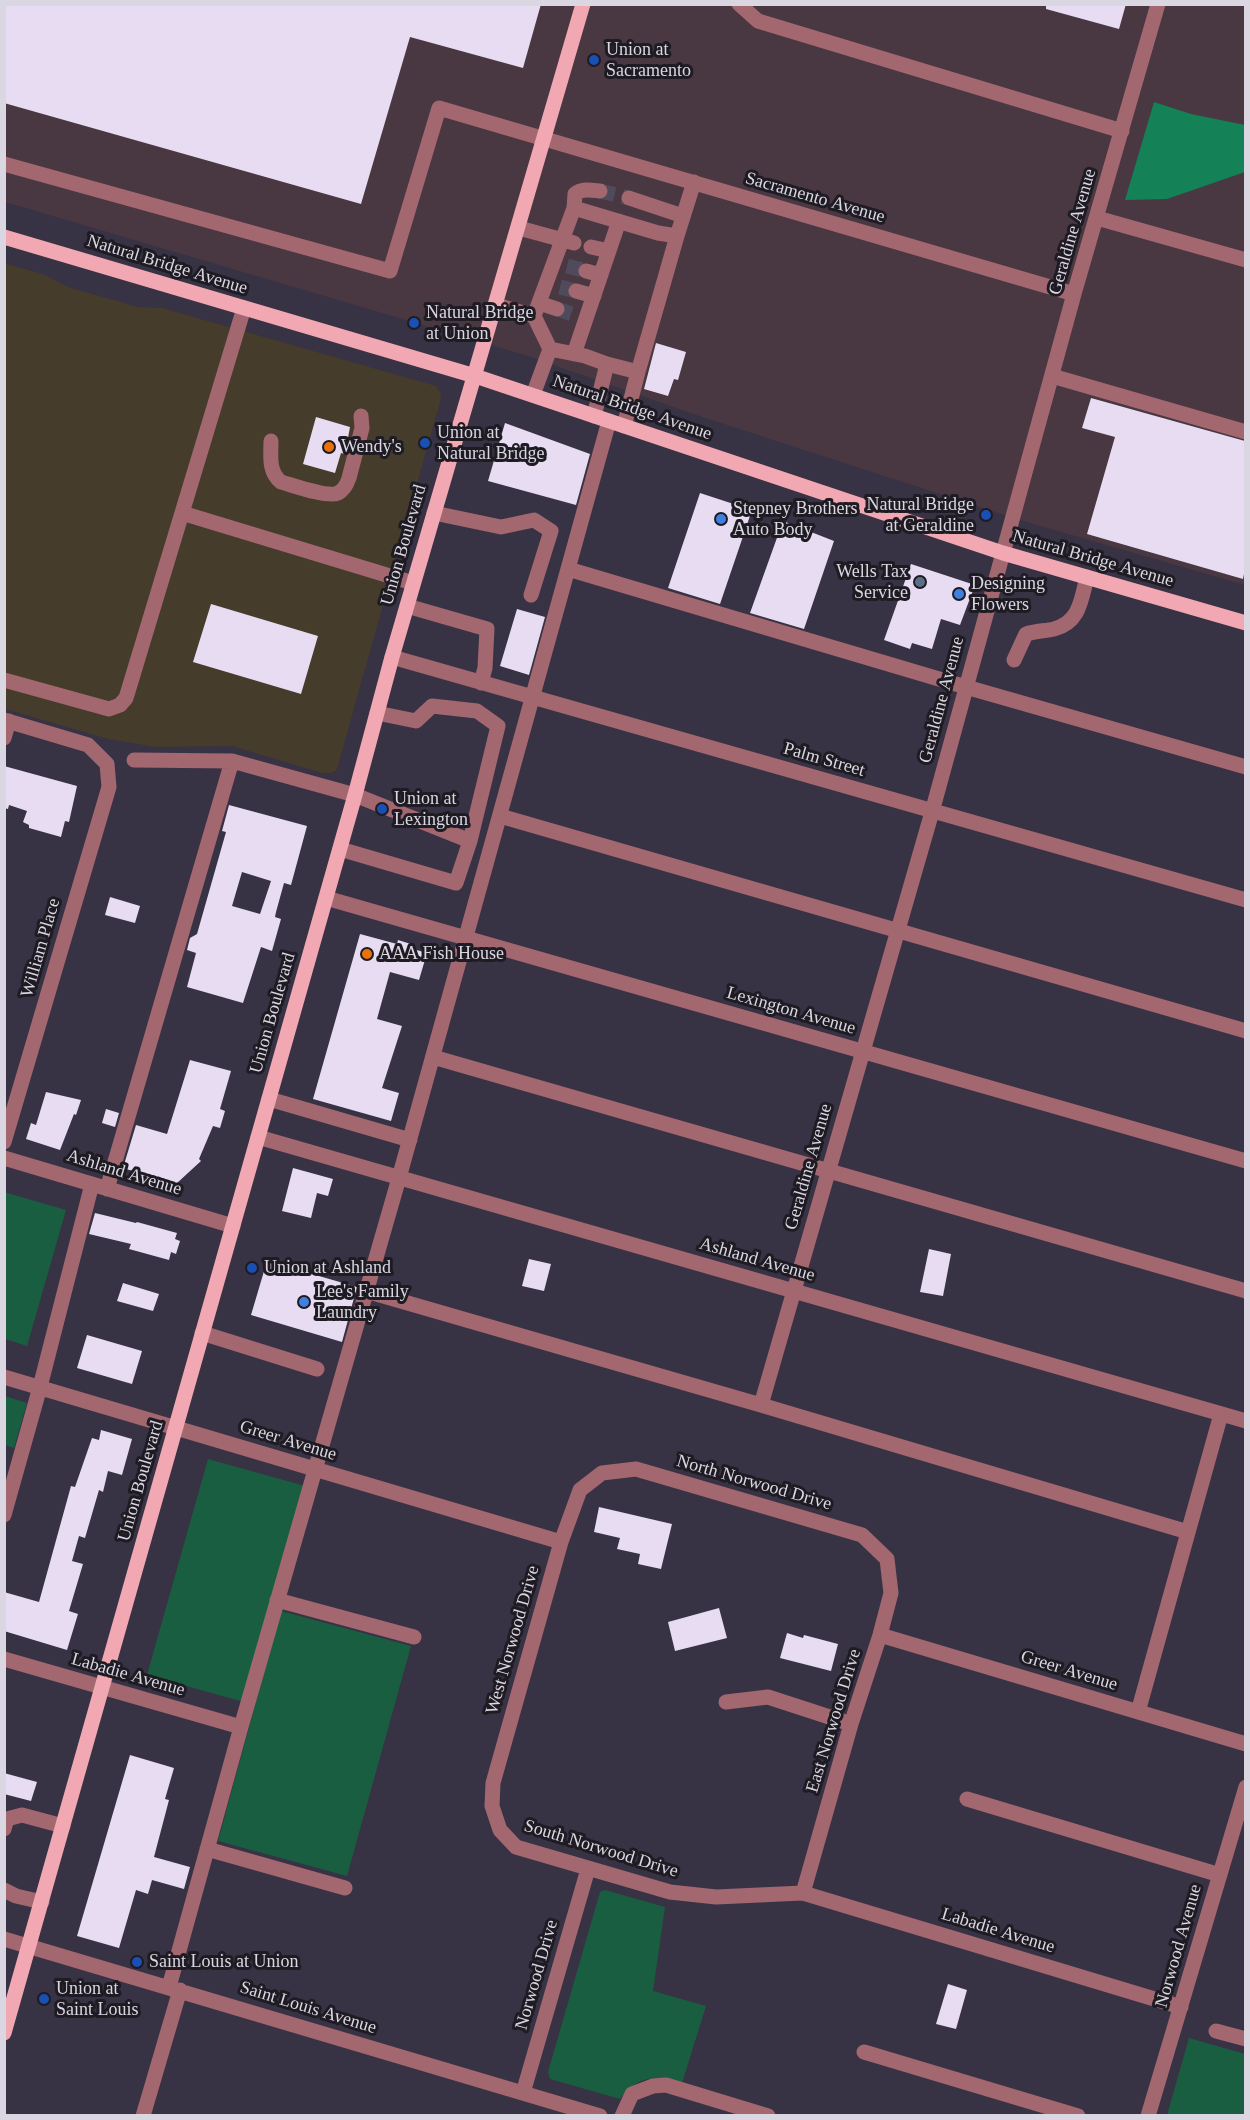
<!DOCTYPE html>
<style>
body{margin:0}
#map{position:relative;width:1250px;height:2120px;overflow:hidden;background:#373244;font-family:Georgia,serif}
canvas{display:block}
.frame{position:absolute;inset:0;border:6px solid #dad7e2;pointer-events:none}
</style>
<div id="map">
<canvas width="1250" height="2120"></canvas>
<div class="frame"></div>
</div>
<script>
const ctx = document.querySelector('canvas').getContext('2d');
ctx.lineJoin = 'round';
function paint(path, color) { ctx.fillStyle = color; ctx.fill(path, 'evenodd'); }
function trace(path, color, width, dash) { ctx.strokeStyle = color; ctx.lineWidth = width; ctx.lineCap = dash ? 'butt' : 'round'; ctx.setLineDash(dash || []); ctx.stroke(path); }
function write(font, color, halo, rows, align = 'center') {
  ctx.font = font + ' Georgia,serif'; ctx.lineWidth = 6; ctx.setLineDash([]); ctx.textBaseline = 'middle'; ctx.strokeStyle = halo; ctx.fillStyle = color; for (const [text, x, y, turn = 0] of rows) {
    ctx.save(); ctx.translate(x, y); ctx.rotate((+turn || 0) * Math.PI / 180); ctx.textAlign = isNaN(turn) ? turn : align; if (halo) ctx.strokeText(text, 0, 0); ctx.fillText(text, 0, 0); ctx.restore();
  }
}
const commercial = new Path2D(`
 M4 263 43 274 68 287 138 307 162 308 436 386 441 393 440 402 337 769 332 773H322L232 746 156 747 108 739 5 709Z`);
const industrial = new Path2D(`
 M4 5H1245V585L1023 521 693 414 528 356 5 202Z`);
const green = new Path2D(`
 M4 1192 66 1210 27 1346 5 1339Z
 M5 1396 27 1403 14 1448 5 1445Z
 M208 1459 305 1486 244 1702 147 1675Z
 M281 1611 411 1646 347 1876 218 1841Z
 M605 1890 665 1907 653 1991 706 2006 682 2083C653 2076 640 2074 620 2099L550 2079 548 2072 600 1892Z
 M1189 2038 1245 2054V2115H1167Z`);
const forest = new Path2D(`
 M1154 102 1191 114 1245 125V172L1167 199 1125 200Z`);
const building = new Path2D(`
 M4 4H541L523 68 410 37 361 204 4 103Z
 M1046 4H1126L1119 29 1046 9Z
 M656 343 686 352 678 380 674 379 668 396 644 389Z
 M1091 398 1245 441V569L1243 579 1087 534 1115 437 1082 428Z
 M316 417 350 427 345 454 341 453 335 473 303 464Z
 M505 423 590 454 576 505 488 481Z
 M700 493 752 510 720 604 668 588Z
 M783 521 834 541 804 629 750 613Z
 M911 564 975 585 960 625 941 619 932 649 912 643 910 649 884 640Z
 M211 604 318 636 301 694 193 662Z
 M517 609 545 617 529 675 500 666Z
 M4 766 77 786 69 822 65 821 61 837 29 828V825L23 822 27 811 9 805 8 809 4 808Z
 M229 805 307 826 291 885 284 883 276 912 275 917 281 919 272 951 261 947 243 1003 187 987 196 953 187 950 190 938 197 934 226 832 222 831ZM242 872 271 881 260 914 232 906Z
 M110 897 140 906 135 923 105 915Z
 M360 934 397 944 398 940 414 945 413 949 427 953 419 980 390 972 377 1019 402 1026 382 1088 399 1093 391 1121 313 1099Z
 M190 1060 231 1071 220 1109 225 1111 220 1128 213 1126 199 1159 201 1161 176 1184 123 1168 136 1125 167 1134Z
 M46 1092 81 1100 76 1115 74 1114 60 1150 26 1139 31 1123 36 1125Z
 M106 1109 119 1113 115 1127 102 1123Z
 M293 1168 333 1179 328 1196 317 1193 311 1218 282 1211Z
 M95 1213 136 1223 137 1222 177 1233 175 1239 180 1241 176 1254 171 1252 169 1260 129 1249 131 1244 89 1234Z
 M929 1249 951 1254 943 1296 920 1292Z
 M529 1259 551 1264 544 1291 522 1286Z
 M267 1261 357 1287 342 1342 251 1315Z
 M123 1283 159 1294 153 1311 117 1301Z
 M87 1335 142 1351 132 1384 77 1368Z
 M101 1430 132 1439 122 1475 108 1471 103 1492 99 1490 85 1538 79 1536 72 1561 83 1564 69 1611 78 1614 67 1650 4 1631V1592L39 1602 71 1486 75 1487 92 1438 99 1440Z
 M599 1507 672 1524 661 1569 638 1564 640 1554 617 1549 620 1538 594 1532Z
 M719 1608 727 1638 675 1651 668 1622Z
 M787 1633 803 1638 804 1635 838 1644 831 1671 780 1658Z
 M130 1755 174 1768 165 1799 169 1800 154 1857 190 1867 184 1889 152 1880 148 1894 136 1890 119 1948 77 1936Z
 M4 1773 37 1782 31 1801 4 1794Z
 M948 1984 967 1990 956 2029 936 2024Z`);
const minorTunnel = new Path2D(`
 M600 191 629 198
 M567 266 586 271
 M560 287 576 291
 M557 309 572 314`);
const minor = new Path2D(`
 M739 4 758 21 1122 131
 M4 164 390 271 439 108 1074 294
 M629 198 683 216
 M574 208 575 194C582 188 591 190 600 191
 M1097 218 1246 260
 M519 228 574 243
 M591 247 609 251
 M586 271 601 275
 M576 291 594 296
 M539 303 557 309
 M496 305 534 316 550 349
 M534 316 574 208 658 233 677 236 694 182
 M574 354 619 221
 M607 364 638 372 624 426
 M638 372 677 236
 M1052 376 1246 432
 M533 395 550 349 585 356 607 364 594 416
 M271 441C271 455 268 472 281 482 292 485 328 498 338 493 344 490 347 484 349 478L362 428 361 416
 M182 513 413 583
 M434 513 501 527 534 520 551 531 531 595
 M568 569 966 687 1246 767
 M407 606 487 629 485 668 481 683
 M392 657 1246 900
 M1014 660 1026 634C1035 631 1045 631 1054 629 1080 622 1081 600 1087 577
 M4 680 109 709 120 705 126 698 244 308
 M377 713 416 721 432 706 477 711 498 726 470 841
 M4 720 88 745 107 764 109 787 4 1142
 M4 738 9 721
 M134 760 232 761 355 795 470 841 456 883 340 849
 M500 816 1246 1031
 M326 898 1246 1161
 M433 1057 1246 1291
 M269 1099 410 1140
 M258 1137 1246 1421
 M4 1158 233 1226
 M107 1189 232 761
 M366 1291 761 1405 1188 1532
 M202 1333 317 1369
 M4 1377C190 1431 375 1488 561 1542
 M761 1405 932 812 1074 294 1158 4
 M4 1515 40 1387 92 1184
 M277 1600 414 1637
 M880 1635 1246 1744
 M4 1659 241 1727
 M726 1702 768 1697 851 1724
 M1138 1712 1221 1414
 M967 1799 1220 1875
 M4 1829 7 1819 22 1815 63 1826
 M207 1849 345 1888
 M4 1890 16 1896 42 1902
 M803 1893 851 1724 880 1635 891 1593 887 1559 862 1535 636 1469 602 1473 580 1490 561 1542 493 1783 492 1806 500 1830 516 1847 670 1892 716 1897 803 1893 1181 2007
 M4 1939 600 2116
 M169 1987 241 1727 399 1178 609 421
 M1216 2031 1246 2039
 M864 2052 1078 2116
 M523 2093 588 1869
 M143 2116 180 1990
 M622 2116 632 2094 653 2086 666 2085 768 2116
 M1148 2116 1246 1787`);
const major = new Path2D(`
 M4 237 475 376 1003 553 1246 623
 M4 2033 355 795 392 657 583 4`);
const markers = [
 [594,60,6,"#1a4fb4"],
 [414,323,6,"#1a4fb4"],
 [425,443,6,"#1a4fb4"],
 [329,447,6,"#e8710a"],
 [986,515,6,"#1a4fb4"],
 [721,519,6,"#3f7fe0"],
 [920,582,6,"#5c6f8a"],
 [959,594,6,"#3f7fe0"],
 [382,809,6,"#1a4fb4"],
 [367,954,6,"#e8710a"],
 [252,1268,6,"#1a4fb4"],
 [304,1302,6,"#3f7fe0"],
 [137,1962,6,"#1a4fb4"],
 [44,1999,6,"#1a4fb4"]
];
const poiNames = [
 ["Union at",606,50],
 ["Sacramento",606,71],
 ["Natural Bridge",426,313],
 ["at Union",426,334],
 ["Union at",437,433],
 ["Natural Bridge",437,454],
 ["Wendy's",341,447],
 ["Natural Bridge",974,505,"right"],
 ["at Geraldine",974,526,"right"],
 ["Stepney Brothers",733,509],
 ["Auto Body",733,530],
 ["Wells Tax",908,572,"right"],
 ["Service",908,593,"right"],
 ["Designing",971,584],
 ["Flowers",971,605],
 ["Union at",394,799],
 ["Lexington",394,820],
 ["AAA Fish House",379,954],
 ["Union at Ashland",264,1268],
 ["Lee's Family",316,1292],
 ["Laundry",316,1313],
 ["Saint Louis at Union",149,1962],
 ["Union at",56,1989],
 ["Saint Louis",56,2010]
];
const streetNames = [
 ["Sacramento Avenue",815,198,16],
 ["Geraldine Avenue",1073,232,-74],
 ["Natural Bridge Avenue",167,265,17],
 ["Natural Bridge Avenue",632,408,19],
 ["Union Boulevard",404,545,-74],
 ["Natural Bridge Avenue",1093,559,16],
 ["Geraldine Avenue",942,700,-75],
 ["Palm Street",824,760,16],
 ["William Place",41,948,-74],
 ["Lexington Avenue",791,1011,16],
 ["Union Boulevard",273,1013,-74],
 ["Geraldine Avenue",809,1167,-74],
 ["Ashland Avenue",124,1173,17],
 ["Ashland Avenue",757,1260,16],
 ["Greer Avenue",288,1441,17],
 ["Union Boulevard",141,1481,-74],
 ["North Norwood Drive",754,1483,16],
 ["West Norwood Drive",513,1640,-74],
 ["Greer Avenue",1069,1671,17],
 ["Labadie Avenue",128,1675,16],
 ["East Norwood Drive",834,1721,-73],
 ["South Norwood Drive",601,1849,17],
 ["Labadie Avenue",998,1931,17],
 ["Norwood Avenue",1179,1946,-74],
 ["Norwood Drive",537,1975,-74],
 ["Saint Louis Avenue",308,2008,17]
];
paint(commercial, '#453c2b');
paint(industrial, '#493741');
paint(green, '#1a5e41');
paint(forest, '#148157');
paint(building, '#e8dcf2');
trace(minorTunnel, '#4f4b5c', 15, [15, 8]);
trace(minor, '#a36770', 15);
trace(major, '#f2a8b2', 15);
for (const [x, y, r, color] of markers) { const dot = new Path2D(); dot.arc(x, y, r, 0, 2 * Math.PI); ctx.fillStyle = color; ctx.fill(dot); trace(dot, '#1e1b23', 2); }
write('18px', '#dad7e2', '#1e1b23', poiNames, 'left');
write('18px', '#dad7e2', '#1e1b23', streetNames);
</script>
